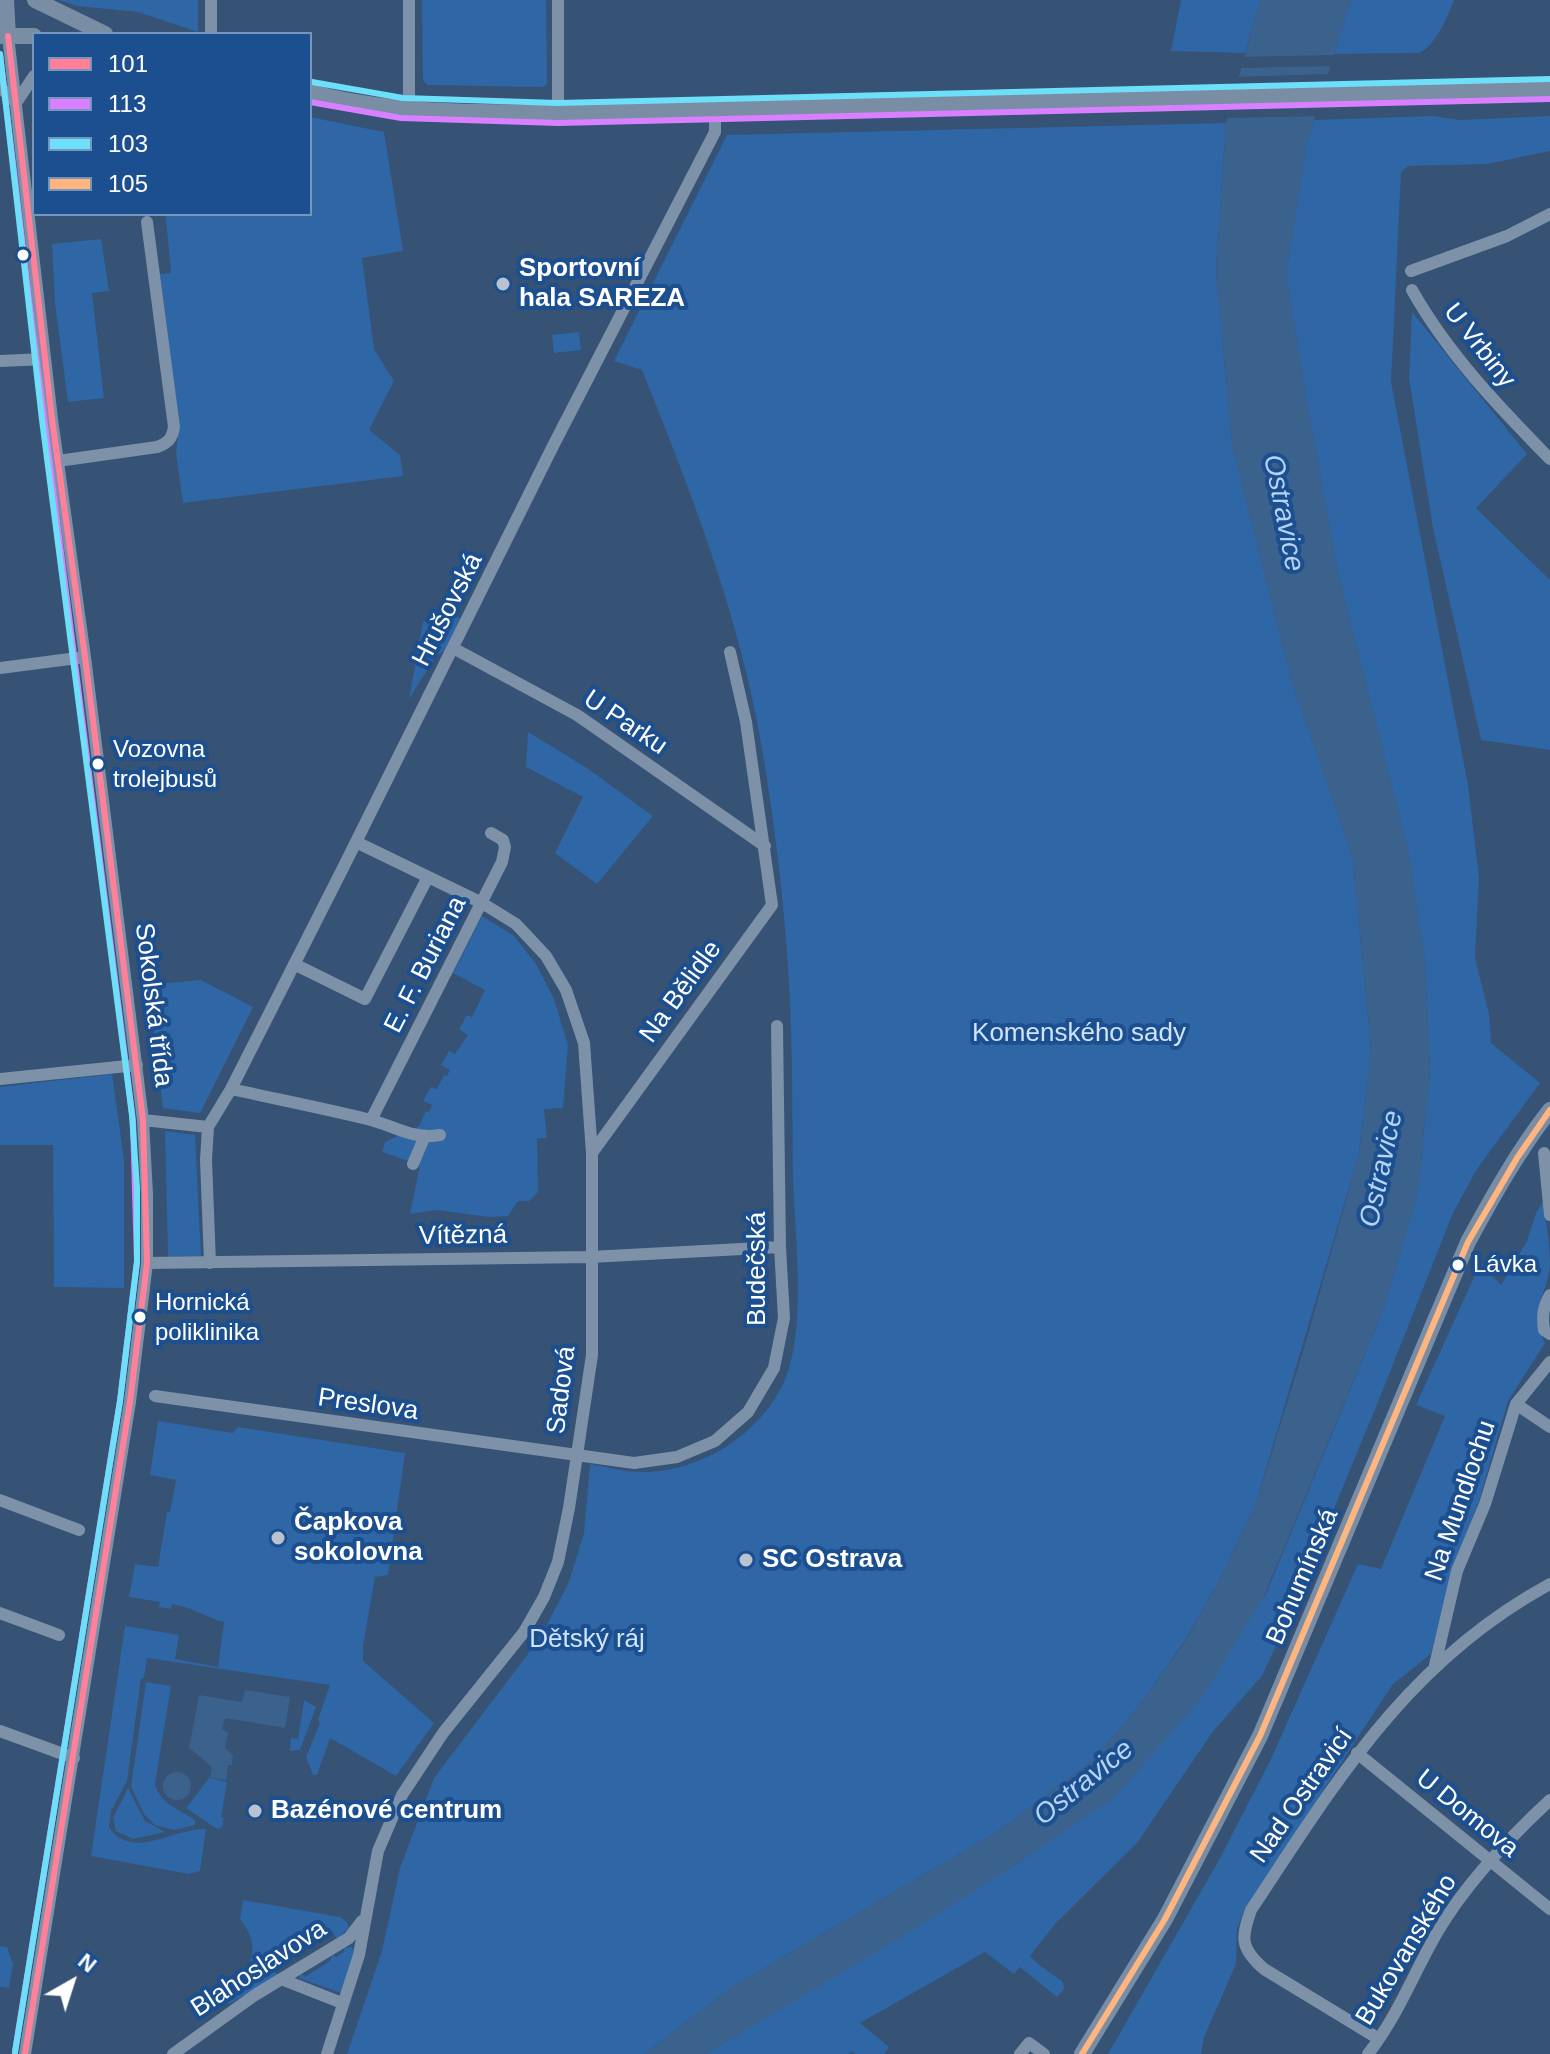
<!DOCTYPE html>
<meta charset="utf-8">
<style>
body{margin:0}
#map{position:relative;width:1550px;height:2054px;overflow:hidden;background:#365274;font-family:Helvetica,sans-serif}
canvas{display:block}
.legend{position:absolute;left:32px;top:32px;width:280px;height:184px;box-sizing:border-box;background:#1b4f8f;border:2px solid #7695bc;margin:0;padding:10px 14px;list-style:none;font-size:24px;color:#fff}
.legend li{display:flex;align-items:center;gap:16px;height:40px}
.legend b{width:40px;border:2px solid #7695bc}
.north{position:absolute;left:32px;top:1942px;width:80px;height:80px;-webkit-text-stroke:6px #1b4f8f;paint-order:stroke;rotate:39deg;font-size:22px;font-weight:700;line-height:32px;text-align:center;color:#fff}
.north::after{content:'';display:block;margin:auto;width:28px;height:36px;background:#fff;clip-path:polygon(50% 0,100% 100%,50% 72%,0 100%)}
</style>
<div id="map">
<canvas width="1550" height="2054"></canvas>
<ul class="legend">
<li><b style="height:10px;background:#ff8098"></b>101</li>
<li><b style="height:10px;background:#d880ff"></b>113</li>
<li><b style="height:10px;background:#6ddff8"></b>103</li>
<li><b style="height:10px;background:#ffb580"></b>105</li>
</ul>
<div class="north">N</div>
</div>
<script>
const ctx = document.querySelector('canvas').getContext('2d');
ctx.lineJoin = 'round';
function paint(path, color) { ctx.fillStyle = color; ctx.fill(path, 'evenodd'); }
function trace(path, color, width, dash) { ctx.strokeStyle = color; ctx.lineWidth = width; ctx.lineCap = dash ? 'butt' : 'round'; ctx.setLineDash(dash || []); ctx.stroke(path); }
function write(font, color, halo, rows, align = 'center') {
  ctx.font = font + ' Helvetica,sans-serif'; ctx.lineWidth = 8; ctx.setLineDash([]); ctx.textBaseline = 'middle'; ctx.strokeStyle = halo; ctx.fillStyle = color; for (const [text, x, y, turn = 0] of rows) {
    ctx.save(); ctx.translate(x, y); ctx.rotate((+turn || 0) * Math.PI / 180); ctx.textAlign = isNaN(turn) ? turn : align; if (halo) ctx.strokeText(text, 0, 0); ctx.fillText(text, 0, 0); ctx.restore();
  }
}
const green = new Path2D(`
 M59 0H198V32L138 12 77 6Z
 M422 0H546L547 84 543 87 427 85 423 80Z
 M1181 0H1260L1245 53 1171 51Z
 M1351 0H1454C1448 16 1435 47 1419 53L1334 54Z
 M1433 116 1460 120 1550 116V151L1487 164 1408 166 1401 172 1391 382 1468 785 1479 878 1475 958 1489 1014 1491 1043 1540 1083 1477 1169 1453 1213 1382 1392 1292 1611 1262 1676 1214 1730 1137 1843 1055 1924 1030 1956 1038 1964 1063 1982 1064 1989 1057 1997 1020 1967 1014 1974 985 1952 860 2023 889 2047 884 2054H855L851 2051 849 2054H706L1023 1860 1265 1596 1384 1308 1418 1191 1430 1070 1425 962 1409 855 1338 573 1306 396 1286 273 1307 142 1314 120Z
 M310 117 384 132 403 251 362 258 374 349 394 381 369 430 400 455 403 476 183 503 176 453 179 423 160 274 171 273 166 219 167 214H310Z
 M1226 123 1216 270 1232 444 1293 686 1353 858 1371 1050 1359 1154 1255 1506 1219 1581 1182 1645 1138 1707 1092 1761 998 1831 732 1987 644 2054H347L382 1951 400 1868 434 1778 540 1638 569 1582 584 1533 590 1464C607 1467 624 1472 641 1472 698 1473 759 1436 784 1382 807 1330 795 1238 793 1181 792 1115 793 1049 789 984 784 900 774 815 759 732 736 607 689 487 642 370L614 361 727 135Z
 M101 239 109 291 92 293 104 398 68 402 55 304 52 244Z
 M1412 312 1527 454 1476 508 1550 580V750L1481 740 1433 528 1409 378Z
 M579 332 581 350 554 353 552 335Z
 M457 614 460 620 445 650 436 656 409 699 423 622Z
 M528 732 587 768 653 816 597 884 555 853 583 797 526 767Z
 M482 916 514 936 536 964 554 999 568 1045 563 1108 544 1109 547 1138H537L538 1192 529 1201H518L508 1216 489 1217 437 1210 410 1214 420 1165 382 1152 385 1142 419 1126 426 1111 429 1112 432 1105 423 1101 431 1087 437 1089 444 1075 447 1076 450 1070 441 1065 449 1051 455 1054 468 1035 459 1029 467 1015 472 1017 485 990 453 973Z
 M201 980 253 1007 200 1113 163 1108 148 985Z
 M112 1074 124 1160V1288L54 1287 53 1145H0V1087Z
 M165 1131 195 1135 201 1256 168 1257Z
 M1543 1202C1546 1222 1550 1244 1550 1264 1548 1295 1527 1311 1545 1343L1508 1401 1479 1501 1452 1571 1431 1654 1393 1684 1245 1909 1237 1928 1236 1964 1204 2037 1201 2054H1108L1220 1858 1270 1761 1358 1564 1381 1569 1445 1416 1416 1405 1480 1264 1501 1285 1527 1241 1536 1213Z
 M158 1421 233 1433 238 1427 405 1453 388 1575 375 1577 363 1646V1661L434 1723 396 1776 330 1738 317 1775H313L306 1757 320 1723 318 1720 330 1685 147 1658 144 1678H141L127 1781 111 1811 109 1827C131 1862 175 1827 206 1829L200 1871 189 1874 91 1856 125 1626 179 1635 175 1659 218 1667 224 1622C205 1617 192 1607 172 1604L171 1609 159 1607 160 1602 129 1597 135 1564 158 1567 167 1512H170L176 1480 150 1475Z
 M146 1682 171 1686 155 1784C160 1804 179 1809 195 1820V1825L174 1830 155 1825 144 1814 131 1786Z
 M304 1700 316 1707 300 1750 290 1751 291 1738 298 1739Z
 M209 1778 227 1782 221 1817 224 1818 222 1827 217 1829 186 1808Z
 M128 1788 145 1821 165 1832 133 1839 116 1831 113 1818Z
 M243 1900 340 1917 347 1922 349 1928 337 1939 331 1930 272 1966 278 1976 229 2004 222 1995C249 1973 265 1951 240 1919Z
 M0 1946 7 1947 13 1964 9 1988 0 1987Z
 M351 1947 355 1951 341 1993 299 1978 300 1973 305 1977 330 1961 332 1955 336 1957 344 1952V1948Z`);
const water = new Path2D(`
 M1260 0H1351L1307 142 1286 273 1306 396 1338 573 1409 854 1425 962 1430 1070 1418 1191 1384 1308 1264 1596 1202 1698 1115 1797 1023 1860 910 1932 706 2054H644L732 1987 998 1831 1092 1761 1138 1707 1182 1646 1219 1581 1255 1506 1304 1348 1359 1154 1371 1050 1353 858 1293 686 1232 444 1216 270 1226 123Z
 M245 1690 290 1697 285 1728 225 1718 222 1729 228 1733 225 1748 233 1755 232 1765H228L226 1780 210 1778 212 1767 189 1748 199 1695 242 1702Z
 M163 1786a14 14 0 1 1 28 0a14 14 0 1 1-28 0Z`);
const pier = new Path2D(`
 M1338 55 1335 66 1237 68 1240 57Z
 M1332 74 1319 116 1223 118 1234 77Z`);
const street = new Path2D(`
 M211 0V34
 M8 36 52 419 85 657 143 1120 147 1194V1263L130 1402 25 2054
 M0 87 16 103
 M16 103 34 76
 M409 110V0
 M558 113V0
 M1411 271 1507 236 1550 214
 M1412 290C1448 354 1499 407 1550 459
 M0 361 45 359
 M58 461 157 447C168 443 172 439 174 427L147 222
 M453 648 577 715 765 846
 M0 668 85 657
 M294 964 365 999 428 877
 M0 1079 137 1065
 M231 1089C276 1099 322 1108 367 1119 393 1125 412 1140 440 1135
 M143 1120 208 1127
 M371 1120 502 862 505 847 503 840 491 833
 M592 1153 772 905 746 722 730 652
 M1544 1153 1550 1215
 M413 1164 424 1138
 M147 1263 590 1257 780 1247
 M210 1263 206 1160 208 1127 231 1089 344 866 553 446 715 132V109
 M1550 1295C1543 1307 1542 1316 1544 1330L1550 1334
 M155 1396 634 1463 677 1457 715 1441 748 1412 774 1368 784 1318 780 1247 777 1026
 M1516 1404 1550 1427
 M0 1500 79 1530
 M0 1613 59 1635
 M1435 1665 1457 1571 1485 1504 1516 1404 1550 1362
 M0 1731 74 1758
 M1357 1753 1550 1909
 M281 1979 342 2003
 M1379 2039 1264 1969C1240 1948 1241 1938 1251 1910 1337 1780 1408 1661 1550 1584
 M173 2054 255 1995 349 1938 362 1921
 M327 2054 359 1955 378 1851 402 1795 443 1733 524 1632 544 1597 558 1562 569 1508 592 1355V1153L584 1043 566 990 546 956 516 924 482 903 356 842
 M1020 2054 1029 2043 1044 2054
 M1368 2054C1398 2016 1414 1972 1438 1931 1467 1882 1508 1839 1550 1800`);
const secondary = new Path2D(`
 M6 0 8 36
 M35 0 105 34
 M0 36H34
 M310 92C391 114 474 112 558 113L1550 89
 M1082 2054 1165 1919 1260 1736 1468 1242C1493 1196 1518 1151 1550 1110`);
const bus1 = new Path2D(`
 M8 36 52 419 85 657 143 1120 147 1263 130 1402 25 2054`);
const bus2 = new Path2D(`
 M0 54C41 410 88 765 133 1121L137 1262 120 1401 15 2052
 M310 102 401 118 558 123 1550 99`);
const bus3 = new Path2D(`
 M0 54 42 420 132 1115 137 1188V1261L120 1401 15 2052
 M312 82 403 98 558 103 1550 79`);
const bus4 = new Path2D(`
 M1082 2054 1165 1919 1260 1736 1468 1242 1517 1158 1550 1110`);
const markers = [
 [23,255,7,"#fff"],
 [503,284,8,"#b9c2ce"],
 [98,764,7,"#fff"],
 [1458,1265,7,"#fff"],
 [140,1317,7,"#fff"],
 [278,1538,8,"#b9c2ce"],
 [746,1560,8,"#b9c2ce"],
 [255,1811,8,"#b9c2ce"]
];
const busNames = [
 ["Vozovna",113,750],
 ["trolejbusů",113,780],
 ["Lávka",1473,1265],
 ["Hornická",155,1303],
 ["poliklinika",155,1333]
];
const poiNames = [
 ["Sportovní",519,269],
 ["hala SAREZA",519,299],
 ["Čapkova",294,1523],
 ["sokolovna",294,1553],
 ["SC Ostrava",762,1560],
 ["Bazénové centrum",271,1811]
];
const streetNames = [
 ["U Vrbiny",1479,346,52],
 ["Hrušovská",448,610,-63],
 ["U Parku",625,723,34],
 ["E. F. Buriana",426,965,-63],
 ["Na Bělidle",681,992,-54],
 ["Sokolská třída",153,1005,83],
 ["Vítězná",463,1236,-1],
 ["Budečská",758,1269,-90],
 ["Sadová",562,1390,-83],
 ["Preslova",368,1405,8],
 ["Na Mundlochu",1461,1501,-71],
 ["Bohumínská",1303,1577,-67],
 ["Nad Ostravicí",1302,1796,-55],
 ["U Domova",1467,1814,39],
 ["Bukovanského",1407,1950,-59],
 ["Blahoslavova",259,1969,-33]
];
const parkNames = [
 ["Komenského sady",1079,1034],
 ["Dětský ráj",587,1640]
];
const waterNames = [
 ["Ostravice",1283,513,79],
 ["Ostravice",1382,1169,-78],
 ["Ostravice",1084,1783,-39]
];
paint(green, '#2f66a5');
paint(water, '#3b618d');
paint(pier, '#365274');
trace(street, '#7d92a8', 12);
trace(secondary, '#798da4', 16);
trace(bus1, '#ff8098', 6);
trace(bus2, '#d880ff', 6);
trace(bus3, '#6ddff8', 6);
trace(bus4, '#ffb580', 6);
for (const [x, y, r, color] of markers) { const dot = new Path2D(); dot.arc(x, y, r, 0, 2 * Math.PI); ctx.fillStyle = color; ctx.fill(dot); trace(dot, '#1b4f8f', 3); }
write('24px', '#fff', '#1b4f8f', busNames, 'left');
write('bold 26px', '#fff', '#1b4f8f', poiNames, 'left');
write('26px', '#fff', '#1b4f8f', streetNames);
write('26px', '#cfe3fa', '#1b4f8f', parkNames);
write('italic 28px', '#b5d3f5', '#1b4f8f', waterNames);
</script>
